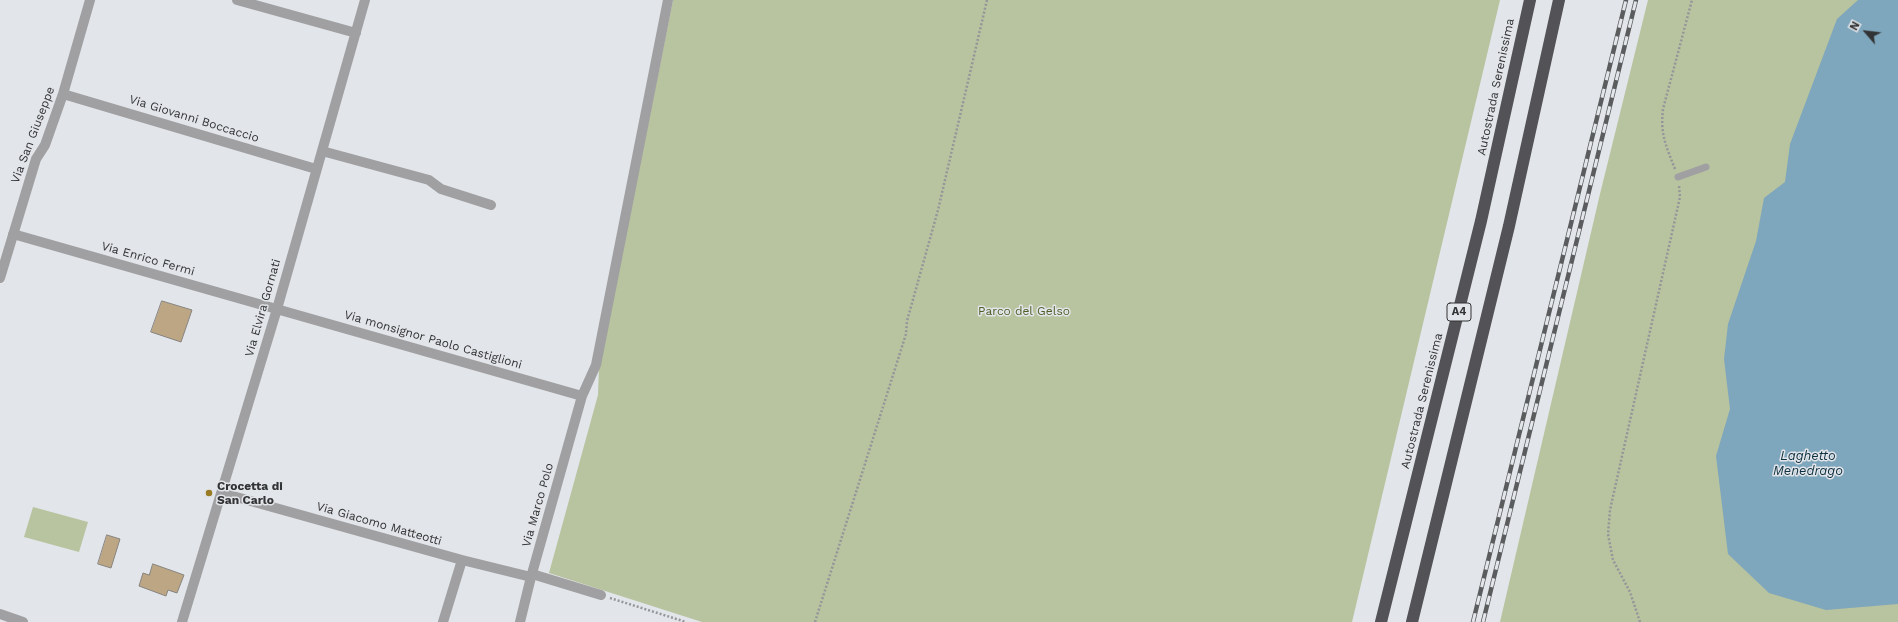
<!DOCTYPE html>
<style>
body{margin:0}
#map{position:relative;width:1898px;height:622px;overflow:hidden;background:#e2e5e9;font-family:"Work Sans",sans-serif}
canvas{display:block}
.north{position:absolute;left:1846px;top:12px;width:40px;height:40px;-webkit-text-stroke:3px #e2e5e9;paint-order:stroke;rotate:298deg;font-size:11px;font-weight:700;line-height:16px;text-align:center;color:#323335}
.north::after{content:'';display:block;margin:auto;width:14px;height:18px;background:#323335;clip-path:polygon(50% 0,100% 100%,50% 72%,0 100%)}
</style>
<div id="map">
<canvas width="1898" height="622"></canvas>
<div class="north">N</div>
</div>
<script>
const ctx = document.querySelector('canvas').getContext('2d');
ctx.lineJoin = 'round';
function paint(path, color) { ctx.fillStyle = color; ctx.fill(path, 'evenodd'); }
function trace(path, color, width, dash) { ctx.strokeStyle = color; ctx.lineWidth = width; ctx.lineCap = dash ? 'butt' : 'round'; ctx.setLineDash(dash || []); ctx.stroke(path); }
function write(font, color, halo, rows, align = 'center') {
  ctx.font = font + ' "Work Sans",sans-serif'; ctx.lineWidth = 3; ctx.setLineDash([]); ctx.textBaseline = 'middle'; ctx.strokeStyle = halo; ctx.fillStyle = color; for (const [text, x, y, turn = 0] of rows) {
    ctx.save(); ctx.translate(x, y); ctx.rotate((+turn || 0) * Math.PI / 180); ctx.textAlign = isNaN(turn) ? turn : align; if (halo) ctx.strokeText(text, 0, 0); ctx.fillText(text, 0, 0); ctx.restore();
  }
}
const green = new Path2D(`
 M673 0H1500L1352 622H702L549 573 598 395 599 368Z
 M1648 0H1898V622H1500L1600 194Z
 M33 507 88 522 79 552 24 537Z`);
const water = new Path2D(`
 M1858 0H1898V604L1826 610 1769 593 1728 554 1716 456 1730 409 1724 359 1728 324 1756 241 1764 198 1785 182 1790 144 1837 19Z`);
const building = new Path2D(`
 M162 301 192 310 181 342 151 332Z
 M107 535 120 539 111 568 98 564Z
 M153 564 184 575 177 593 168 590 166 596 139 586 143 573 149 575Z`);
const path = new Path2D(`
 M1675 169C1666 146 1660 134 1663 109L1692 0
 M610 598 686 622
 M815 622 906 334 907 321 938 210 987 0
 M1640 622 1630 592 1613 560 1608 534 1610 510 1680 197 1679 186`);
const lane = new Path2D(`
 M1678 177 1706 167`);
const street = new Path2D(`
 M237 0 356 33
 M63 94 316 169
 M322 151 429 180 441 189 491 205
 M13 234 582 396
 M0 278 36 159 45 145 63 94 90 0
 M222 493 462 560 531 577
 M532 574 601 595
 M0 614 23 622
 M182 622 277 309 365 0
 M443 622 462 560
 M520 622 531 577 582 396 596 365 668 0`);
const highway = new Path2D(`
 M1381 622 1481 221 1530 0
 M1412 622 1509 226 1559 0`);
const rail = new Path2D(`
 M1473 622 1626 0
 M1483 622 1636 0`);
const markers = [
 [209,493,4,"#987b23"]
];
const shields = [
 [1459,312,24]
];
const shieldNames = [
 ["A4",1459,312]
];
const streetNames = [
 ["Autostrada Serenissima",1496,87,-78],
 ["Via Giovanni Boccaccio",194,119,17],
 ["Via San Giuseppe",33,135,-69],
 ["Via Enrico Fermi",148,259,16],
 ["Via Elvira Gornati",263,308,-74],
 ["Via monsignor Paolo Castiglioni",433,340,16],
 ["Autostrada Serenissima",1422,401,-76],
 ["Via Marco Polo",538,505,-74],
 ["Via Giacomo Matteotti",379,524,16]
];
const parkNames = [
 ["Parco del Gelso",1024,311]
];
const poiNames = [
 ["Crocetta di",217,486],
 ["San Carlo",217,500]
];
const waterNames = [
 ["Laghetto",1808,456],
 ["Menedrago",1808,471]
];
paint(green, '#b8c39f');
paint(water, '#7ea6bc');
paint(building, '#bda684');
trace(building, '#878481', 1);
trace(path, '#949699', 2.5, [2, 2]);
trace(lane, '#a0a0a2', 7);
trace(street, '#a0a0a2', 10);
trace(highway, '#535256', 12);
trace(rail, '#5a5c5e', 4.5);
trace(rail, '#e2e5e9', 3, [9]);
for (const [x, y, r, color] of markers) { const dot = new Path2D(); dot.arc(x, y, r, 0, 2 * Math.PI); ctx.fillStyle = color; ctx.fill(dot); trace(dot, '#e2e5e9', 1.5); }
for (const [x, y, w] of shields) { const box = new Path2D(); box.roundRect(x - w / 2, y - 9, w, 18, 3); ctx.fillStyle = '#e2e5e9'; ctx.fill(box); trace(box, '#323335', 1); }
write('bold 11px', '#323335', null, shieldNames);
write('12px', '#323335', '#e2e5e9', streetNames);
write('12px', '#4e5d23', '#e2e5e9', parkNames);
write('bold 12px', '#323335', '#e2e5e9', poiNames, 'left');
write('italic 13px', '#0d3041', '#e2e5e9', waterNames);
</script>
